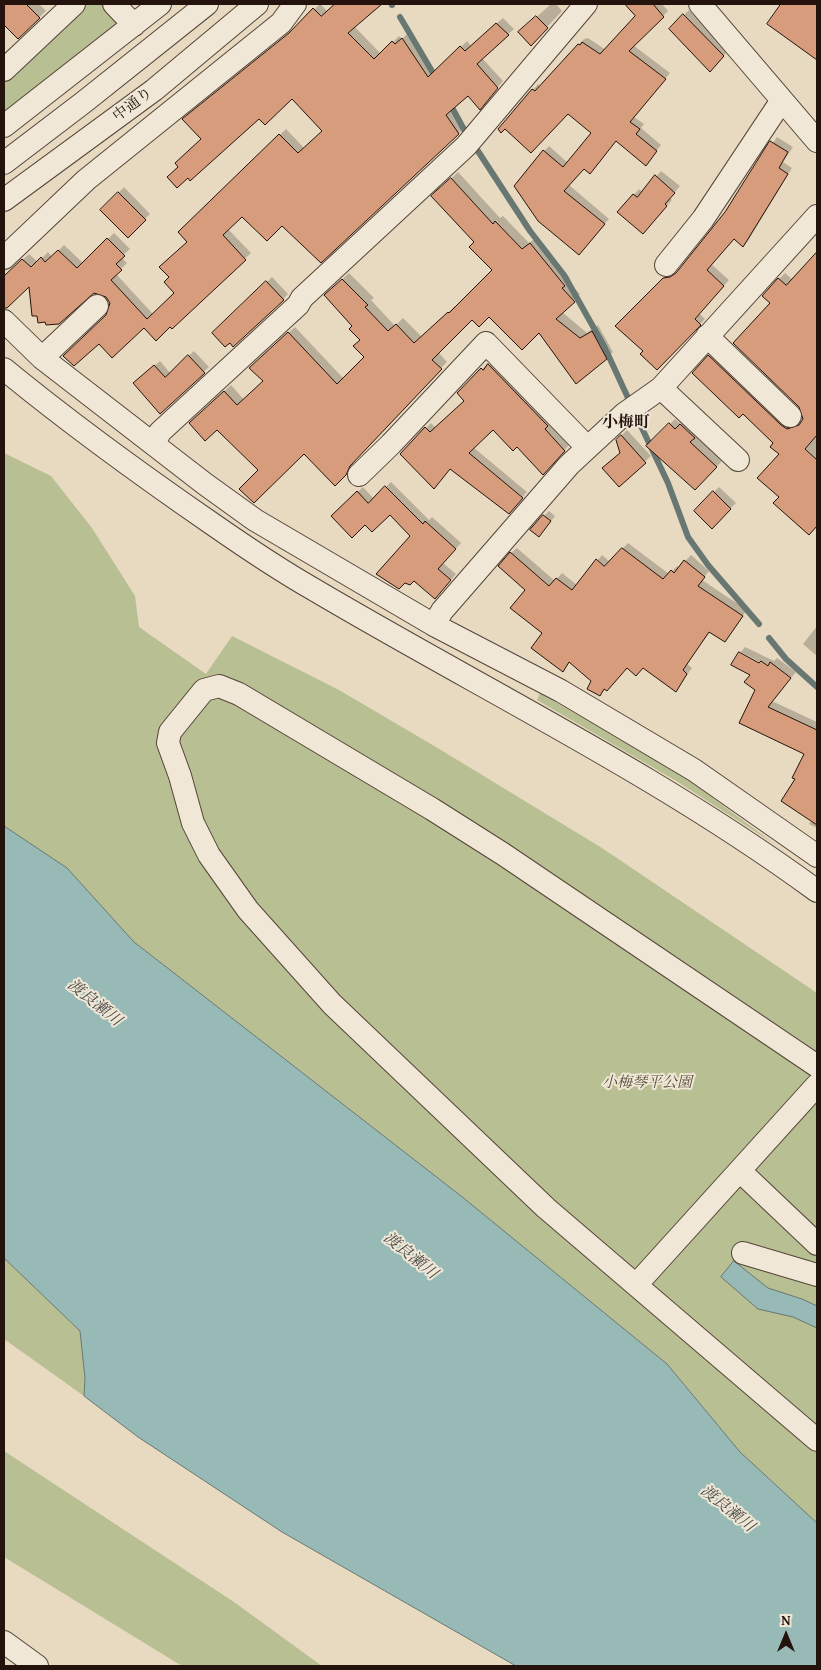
<!DOCTYPE html>
<meta charset="utf-8">
<style>
body{margin:0}
#map{position:relative;width:821px;height:1670px;overflow:hidden;background:#e8dac1;font-family:"Gentium Book Plus",serif}
canvas{display:block}
.frame{position:absolute;inset:0;border:5px solid #24130c;pointer-events:none}
.north{position:absolute;left:761px;top:1610px;width:50px;height:50px;-webkit-text-stroke:4px #f0e7d7;paint-order:stroke;rotate:0deg;font-size:14px;font-weight:700;line-height:20px;text-align:center;color:#24130c}
.north::after{content:'';display:block;margin:auto;width:18px;height:22px;background:#24130c;clip-path:polygon(50% 0,100% 100%,50% 72%,0 100%)}
</style>
<div id="map">
<canvas width="821" height="1670"></canvas>
<div class="frame"></div>
<div class="north">N</div>
</div>
<script>
const ctx = document.querySelector('canvas').getContext('2d');
ctx.lineJoin = 'round';
function paint(path, color) { ctx.fillStyle = color; ctx.fill(path, 'evenodd'); }
function trace(path, color, width, dash) { ctx.strokeStyle = color; ctx.lineWidth = width; ctx.lineCap = dash ? 'butt' : 'round'; ctx.setLineDash(dash || []); ctx.stroke(path); }
function write(font, color, halo, rows, align = 'center') {
  ctx.font = font + ' "Gentium Book Plus","Noto Serif JP",serif'; ctx.lineWidth = 4; ctx.setLineDash([]); ctx.textBaseline = 'middle'; ctx.strokeStyle = halo; ctx.fillStyle = color; for (const [text, x, y, turn = 0] of rows) {
    ctx.save(); ctx.translate(x, y); ctx.rotate((+turn || 0) * Math.PI / 180); ctx.textAlign = isNaN(turn) ? turn : align; if (halo) ctx.strokeText(text, 0, 0); ctx.fillText(text, 0, 0); ctx.restore();
  }
}
const green = new Path2D(`
 M83 4H103L120 26 4 113V80Z
 M4 453 51 476 92 528 135 596 139 627 206 674 232 636 339 690 441 750 602 848 817 993V1523L740 1452 667 1364 461 1196 134 942 67 868 4 826Z
 M540 693 686 778 776 845 678 782 537 700Z
 M4 1258 80 1331 85 1378 84 1396 4 1339Z
 M4 1451 234 1602 322 1666H182L4 1557Z`);
const water = new Path2D(`
 M4 826 67 868 134 942 461 1196 667 1364 740 1452 817 1523V1666H516L282 1532 138 1437 84 1396 85 1378 80 1331 4 1258Z
 M734 1261 768 1288 802 1299 817 1306V1328L793 1317 758 1309 721 1277Z`);
const shadow = new Path2D(`
 M4 4H39L46 11 18 37 4 24Z
 M320 4 327 11 336 4H380L354 26 381 54 399 36 402 39 408 33 434 73 467 41 471 46 503 18 514 29 482 58 503 81 485 102 468 95 451 109 464 128 456 136 282 225 242 215 228 229 251 253 172 327 144 326 111 311 108 297 100 292 88 295 30 284 4 307V285L11 278 13 269 29 254 38 262 48 252 52 257 64 245 83 263 114 233 130 249 121 257 127 263 116 274 153 314 176 293 171 277 188 241 180 232 286 129 304 148 323 131 292 97 179 167 296 28Z
 M551 4H556L562 11 531 44 520 32Z
 M627 4H662L668 11 633 45 670 73 634 117 644 124 641 128 661 145 646 164 616 140 584 167 569 185 609 219 584 248 544 151 549 146 568 163 592 132 568 112 533 90 538 84 540 87 584 39 588 38 606 50 637 17Z
 M783 4H817V58L769 24Z
 M689 10 729 50 715 65 670 29Z
 M777 137 793 147 783 162 792 168 748 241 743 246 735 238 711 264 729 280 699 313 705 319 657 368 645 351 617 326 670 273H677L726 213Z
 M661 171 680 186 670 198 672 200 648 227 619 212 639 189 643 192Z
 M458 172 500 218 503 216 529 243 537 237 570 278 567 281 580 294 562 312 587 333 598 325 613 352 606 358 539 331 489 315 472 318 438 352 447 362 356 458 352 467 335 484 304 453 260 470 217 428 197 417 231 385 244 400 265 381 258 361 295 327 344 379 366 357 361 340 332 289 349 273 374 298 371 300 395 326 403 318 422 337 455 306 457 307 494 270 439 190Z
 M124 187 150 214 128 236 102 210Z
 M817 254V524L809 533 780 497V453L775 443 709 356 715 351 787 420 802 422 804 413 772 303 779 279 785 273 793 280Z
 M272 277 288 294 283 299 230 341 213 333Z
 M194 351 209 367 160 412 140 378 160 361 170 373Z
 M494 360 569 445 548 468 493 428 473 447 527 492 514 507 450 468 402 454 431 423 436 428 466 400 459 393 487 364 489 365Z
 M675 419 681 424 686 419 699 431 695 436 722 461 695 489 648 446Z
 M627 430 651 456 619 485 621 452 617 440Z
 M391 482 429 520 432 517 461 543 443 563 456 574 440 593 412 536 390 514 365 523 332 516 363 487 374 499Z
 M719 487 736 503 712 527 695 511Z
 M549 511 555 516 544 530V516Z
 M628 543 669 574 677 566 679 568 691 555 709 571 702 580 747 610 725 640 710 631 687 664 692 668 676 690 643 667 627 666 600 695 593 681 570 662 563 670 544 633 511 553 517 548 555 581 562 573 577 585 602 555 610 562Z
 M817 626V656L803 644Z
 M745 647 774 661 777 658 796 672 772 701 817 722V828L809 824 812 820 797 779 806 754 741 723 756 690 765 665 741 652Z`);
const stream = new Path2D(`
 M392 4V5
 M400 17 436 78
 M449 102 467 135
 M474 145 530 231 564 275 604 346 629 400
 M640 424 668 483 688 537 708 565 759 624
 M769 638 786 659 817 687`);
const building = new Path2D(`
 M4 4H26L40 18 18 39 4 25Z
 M335 4H382L348 33 374 59 392 41 395 44 402 38 428 77 460 46 465 51 496 23 509 35 477 64 498 88 480 110 468 96 446 115 459 134 321 263 282 226 267 241 242 217 223 235 246 260 172 329 170 327 156 341 144 328 112 358 99 344 74 366 63 356 106 315 110 303 106 297 94 293 59 324 46 325 45 322 38 323 37 316H32L29 287 7 308H4V276L22 259 31 267 41 257 45 262 58 250 77 268 107 238 125 256 116 264 122 270 111 280 147 319 174 293 164 282 169 277 159 267 187 242 178 232 279 134 298 153 322 131 292 99 265 125 259 119 190 181 188 178 177 188 167 177 178 167 175 163 201 139 182 119 289 33 313 8 321 16Z
 M625 4H653L664 17 629 51 666 79 630 122 640 129 636 134 657 151 646 166 616 141 590 174 584 169 564 191 605 224 579 255 538 221 514 186 543 150 563 167 591 133 568 114 531 153 505 129 501 133 498 129 532 89 535 91 578 44 580 45 582 42 600 54 635 16Z
 M781 4H817V60L767 24Z
 M683 14 724 56 710 72 669 29Z
 M536 16 548 28 531 46 518 32Z
 M770 141 788 152 779 168 788 174 743 247 734 239 707 270 724 286 695 319 701 325 657 370 640 354 643 351 615 326 663 278 670 277 676 273 725 212Z
 M655 175 675 193 665 204 667 206 643 234 617 212 633 194 637 197Z
 M451 178 493 224 495 221 522 249 530 243 565 286 562 288 575 302 556 319 580 338 592 331 607 359 576 384 539 333 522 350 489 317 479 327 472 320 432 360 442 369 350 466 346 475 335 486 304 454 254 503 239 489 258 470 217 430 205 441 189 423 224 391 237 405 263 381 249 368 288 332 337 384 364 357 353 346 360 340 349 329 352 326 324 295 342 279 368 305 365 307 388 331 396 324 414 343 448 312 449 313 492 270 469 247 474 242 431 196Z
 M118 192 146 220 128 238 100 210Z
 M817 252V435L805 449 817 460V526L809 535 773 503 779 497 757 478 779 454 770 447 773 443 743 414 739 418 692 373 708 355 781 425 787 429 799 425 803 419 799 407 733 343 770 303 762 296 778 278 786 285Z
 M266 281 284 300 233 347 230 343 225 347 212 333Z
 M188 355 205 373 160 414 133 383 154 365 165 377Z
 M488 364 548 426 545 429 565 451 543 475 517 447 513 451 493 430 469 453 523 498 509 514 450 469 434 489 400 454 425 427 430 432 464 401 457 393 481 368 483 370Z
 M669 423 675 429 680 424 695 438 690 442 717 467 695 490 646 446Z
 M621 435 646 463 619 487 602 468 620 453 616 440Z
 M385 486 423 524 425 521 456 549 438 569 451 580 435 599 414 581 410 585 405 583 399 589 376 574 410 536 390 515 372 532 365 525 352 538 331 516 357 491 368 503Z
 M713 491 731 509 712 529 694 511Z
 M543 515 551 521 539 537 530 530Z
 M622 548 663 579 671 570 674 573 684 560 705 577 698 586 743 616 725 642 709 632 683 670 687 674 676 692 643 668 636 676 627 668 607 691 604 689 600 696 587 689 591 681 569 662 563 672 531 648 542 633 510 608 525 590 498 566 510 552 549 586 556 578 572 590 596 559 604 566Z
 M739 652 759 663 761 661 768 666 770 662 791 678 768 707 817 730V825L781 801 795 779 792 778 804 754 739 723 755 690 744 682 750 675 731 665Z`);
const minor = new Path2D(`
 M114 4 134 25
 M700 4 817 141
 M4 70 74 4
 M4 126 160 4
 M4 163 84 102 207 4
 M4 200 154 90 257 4
 M4 258 86 180 281 23 295 4
 M666 265 703 219 782 100
 M4 321 42 358 205 484 255 520 434 625 561 691 694 770 817 856
 M707 336 790 416
 M42 358 97 306
 M4 369C71 424 140 474 211 523 244 546 278 569 313 589 482 689 659 775 817 891
 M661 388 738 460
 M154 444 160 432 298 305 302 298 466 146 586 4
 M359 475 391 444 486 343 587 447
 M434 625 442 611 569 465 624 414 661 388 817 216
 M817 1066 503 854 432 809 239 694 219 686 204 690 170 732 168 743 180 776 193 823 209 855 248 910 332 1004 546 1208 817 1440
 M740 1171 817 1244
 M743 1253 817 1275
 M636 1285 817 1085
 M4 1642 37 1666`);
const streetNames = [
 ["中通り",133,105,-37]
];
const parkNames = [
 ["小梅琴平公園",647,1083]
];
const neighbourhoodNames = [
 ["小梅町",626,423]
];
const waterNames = [
 ["渡良瀬川",94,1003,39],
 ["渡良瀬川",410,1256,39],
 ["渡良瀬川",727,1509,39]
];
paint(green, '#b8bf92');
paint(water, '#97bab6');
trace(water, '#697772', 1);
paint(shadow, '#0003');
trace(stream, '#697772', 6);
paint(building, '#d69c7c');
trace(building, '#24130c', 1);
trace(minor, '#554539', 24);
trace(minor, '#f0e7d7', 22);
write('15px', '#24130c', '#f0e7d7', streetNames);
write('italic 15px', '#584f3b', '#f0e7d7', parkNames);
write('bold 16px', '#24130c', '#f0e7d7', neighbourhoodNames);
write('italic 16px', '#4c4d48', '#f0e7d7', waterNames);
</script>
